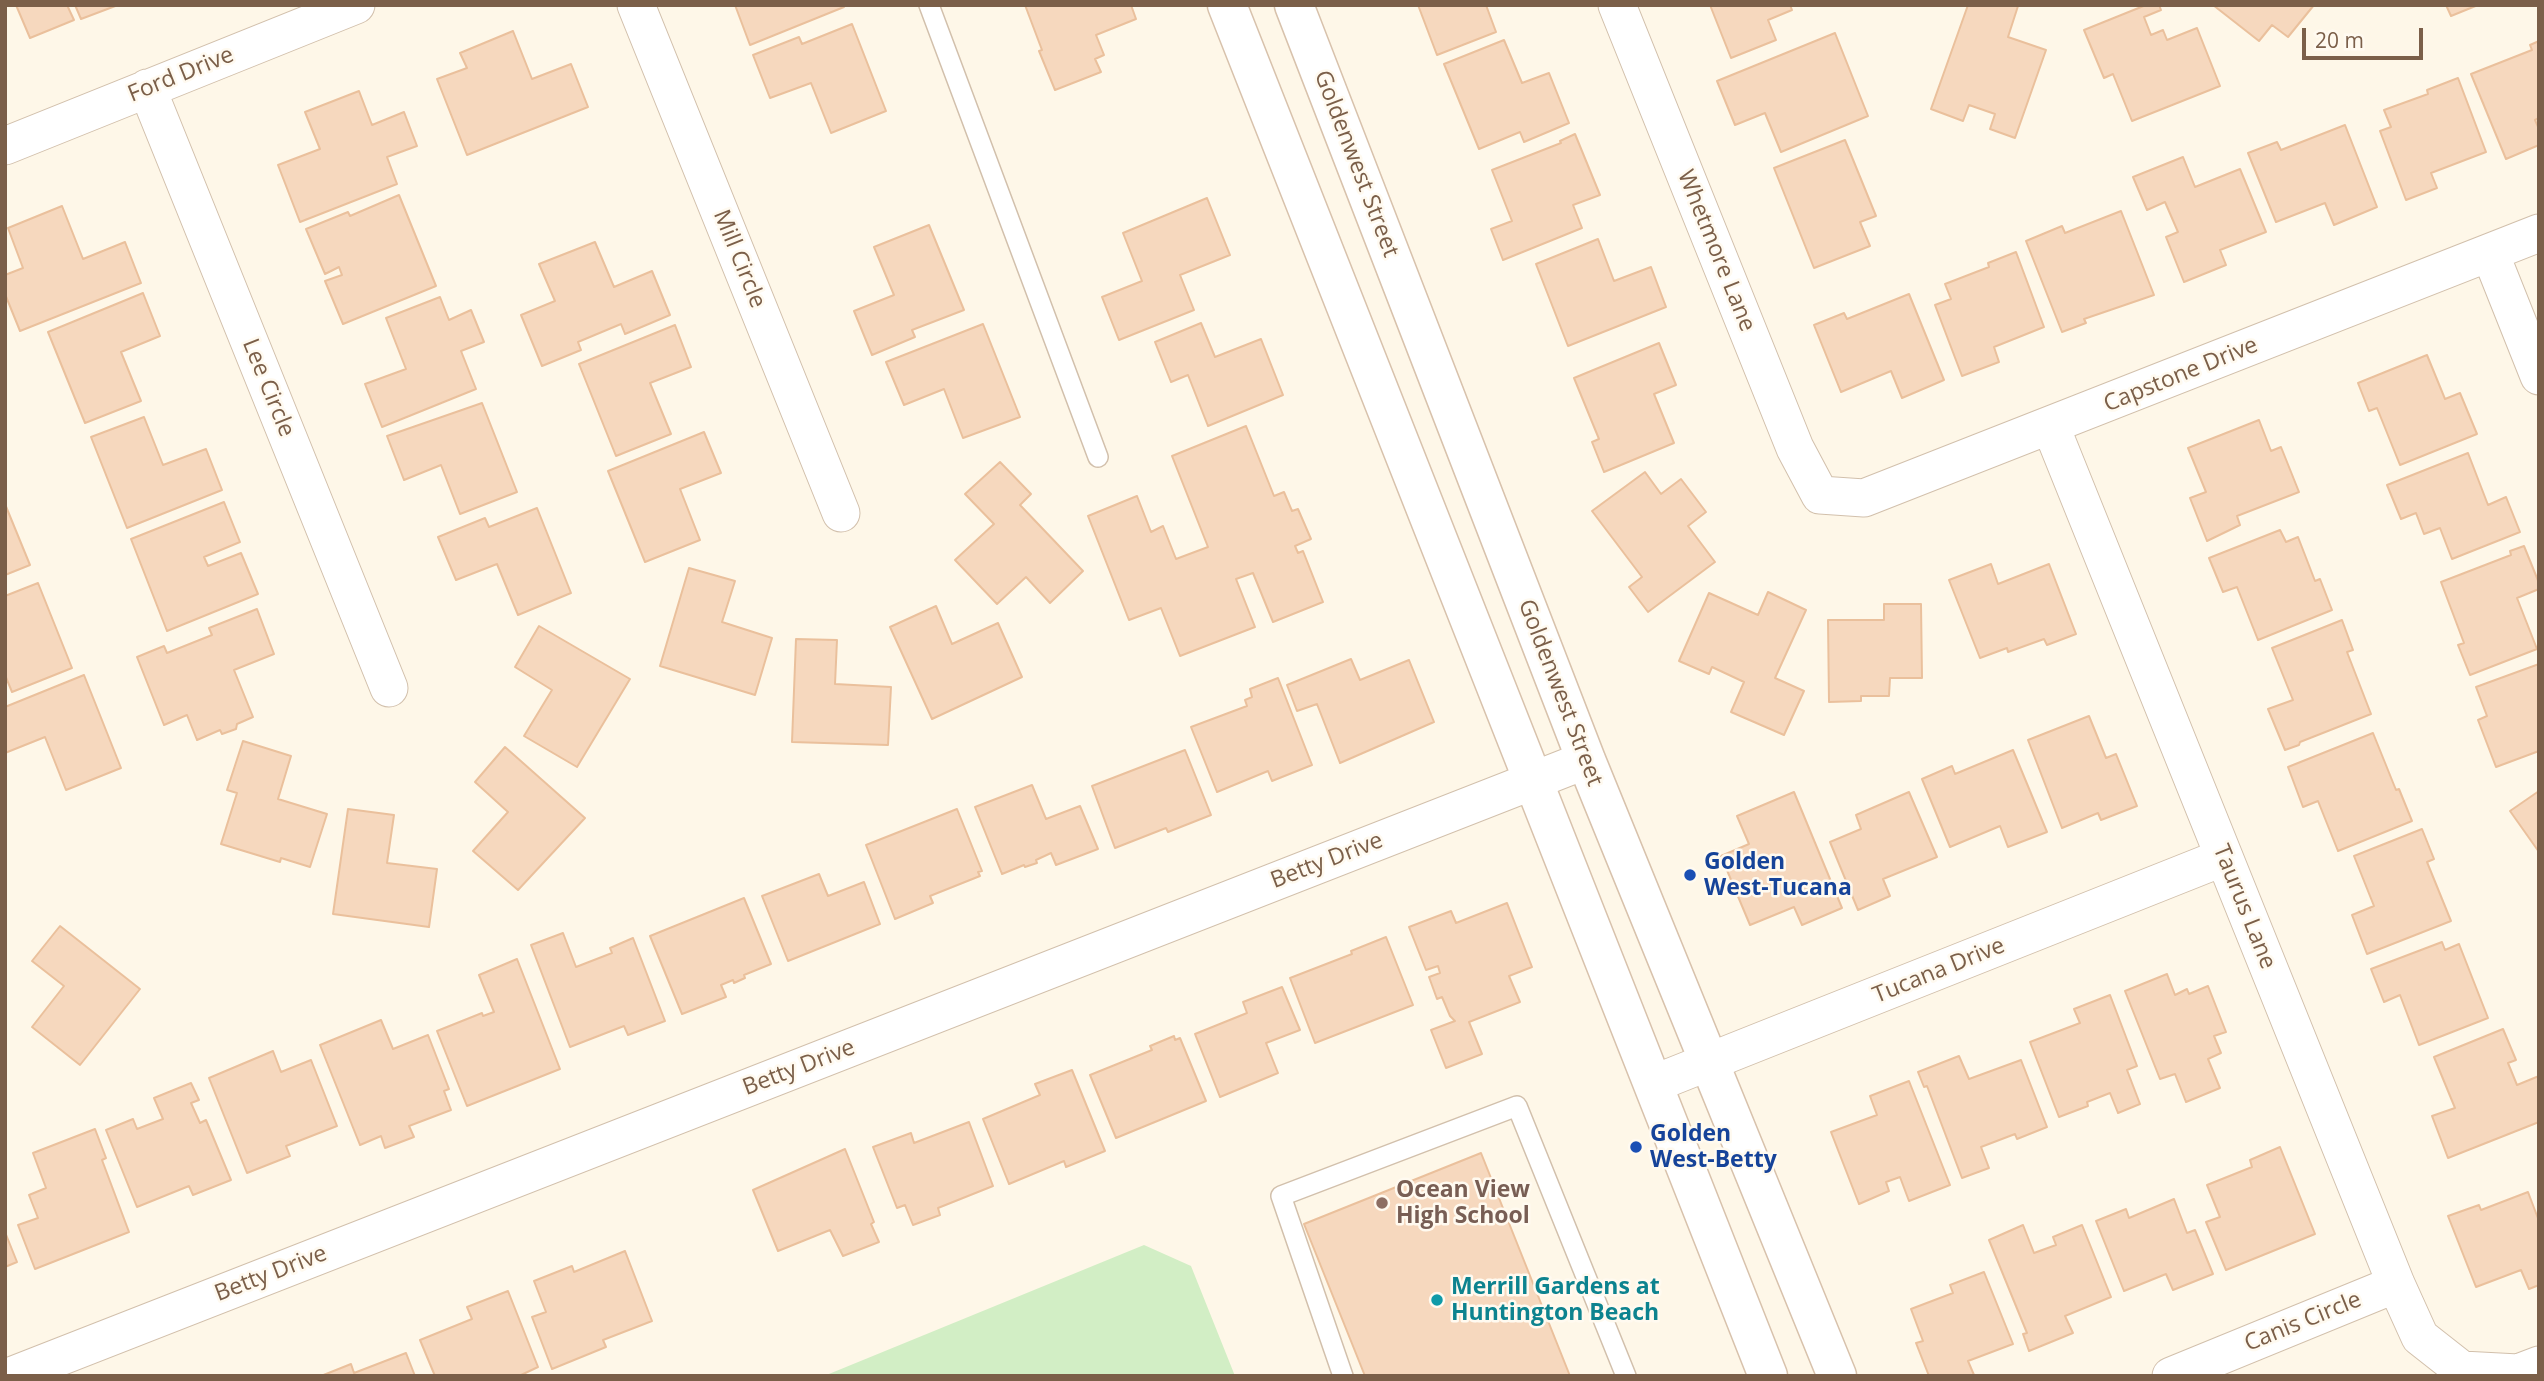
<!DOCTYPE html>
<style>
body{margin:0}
#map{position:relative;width:2544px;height:1381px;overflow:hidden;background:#fef7e8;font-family:"Open Sans",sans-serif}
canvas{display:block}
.frame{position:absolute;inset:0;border:7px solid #7b5f49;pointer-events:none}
.scale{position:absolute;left:2302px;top:28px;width:121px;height:32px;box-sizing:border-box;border:4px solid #7b5f49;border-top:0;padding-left:9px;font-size:21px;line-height:24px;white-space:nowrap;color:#7b5f49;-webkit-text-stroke:5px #fffaf0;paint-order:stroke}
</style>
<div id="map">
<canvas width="2544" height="1381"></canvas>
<div class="frame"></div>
<div class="scale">20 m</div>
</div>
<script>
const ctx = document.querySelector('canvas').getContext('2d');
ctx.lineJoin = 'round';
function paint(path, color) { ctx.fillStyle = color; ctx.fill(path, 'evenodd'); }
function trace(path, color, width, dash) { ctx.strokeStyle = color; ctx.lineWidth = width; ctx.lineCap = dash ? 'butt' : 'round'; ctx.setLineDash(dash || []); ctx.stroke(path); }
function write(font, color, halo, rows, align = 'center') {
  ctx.font = font + ' "Open Sans",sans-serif'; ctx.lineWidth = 5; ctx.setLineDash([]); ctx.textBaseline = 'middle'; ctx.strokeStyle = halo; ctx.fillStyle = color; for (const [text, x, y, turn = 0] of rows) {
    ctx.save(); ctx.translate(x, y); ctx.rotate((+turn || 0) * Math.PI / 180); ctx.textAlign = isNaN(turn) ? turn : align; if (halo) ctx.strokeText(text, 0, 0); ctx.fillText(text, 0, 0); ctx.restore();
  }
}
const green = new Path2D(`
 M1144 1245 1191 1266 1235 1376H824Z`);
const building = new Path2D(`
 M16 5H67L74 20 30 38Z
 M75 5H118L81 19Z
 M735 5H844V7L750 45Z
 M1025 5H1131L1136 19 1096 35 1104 55 1095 59 1101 72 1055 90 1039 51 1042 50Z
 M1418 5H1486L1496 32 1437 55Z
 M1710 5H1790L1792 10 1768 20 1776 40 1731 58Z
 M1968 5 2018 6 2008 37 2046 50 2015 138 1990 129 1995 114 1969 105 1963 121 1931 109Z
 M2146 5H2159L2161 10 2144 17 2151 35 2163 30 2167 40 2197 28 2220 86 2132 121 2113 74 2104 78 2084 30Z
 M2213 5H2314L2288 37 2272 25 2259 41Z
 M2446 5H2478L2451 16Z
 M852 24 886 111 831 133 811 83 770 98 753 55 799 37 802 44Z
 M513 31 532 79 571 64 588 107 467 155 437 79 467 68 460 53Z
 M1835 33 1868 116 1781 152 1765 113 1735 125 1717 81Z
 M1504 40 1522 83 1549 73 1569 123 1524 142 1520 132 1479 149 1444 64Z
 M2539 41V118L2535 120 2539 129V145L2506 159 2471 74 2532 50 2530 45Z
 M2458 78 2486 152 2431 173 2437 188 2406 200 2380 131 2391 127 2384 110 2428 94 2427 90Z
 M359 91 372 125 404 112 417 146 387 157 397 184 300 222 278 165 320 149 305 112Z
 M2345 125 2377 207 2334 225 2325 203 2276 222 2248 153 2277 142 2281 150Z
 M1575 134 1600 195 1573 205 1582 228 1503 260 1491 229 1512 221 1492 170 1561 143 1560 141Z
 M1845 140 1876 216 1860 222 1870 246 1814 268 1774 168Z
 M2183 157 2195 187 2240 169 2266 232 2220 250 2226 265 2184 282 2166 237 2178 232 2165 202 2147 210 2133 177Z
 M399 195 436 286 343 324 325 281 342 275 339 267 325 274 306 229 348 212 350 216Z
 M1207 198 1230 255 1180 275 1194 310 1119 340 1102 297 1142 281 1123 233Z
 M62 206 83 259 125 242 141 283 20 331 5 294V275L23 268 8 228Z
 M2121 211 2154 295 2084 319 2086 323 2062 332 2026 241 2062 226 2065 233Z
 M929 225 964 310 912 330 915 337 872 355 854 311 894 295 874 247Z
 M1598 239 1614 281 1651 267 1666 307 1568 346 1536 264Z
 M595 242 614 287 652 271 670 315 625 334 621 324 578 342 581 350 542 366 521 315 555 301 539 264Z
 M2016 252 2044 327 1994 347 1999 362 1962 376 1935 305 1951 299 1945 284 1989 267 1988 263Z
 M143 293 160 336 121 352 141 401 85 423 48 332Z
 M1909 294 1944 380 1902 398 1891 371 1841 392 1814 325 1844 313 1847 319Z
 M440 297 449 320 471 310 484 342 461 351 476 389 382 427 365 384 406 369 386 318Z
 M1201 323 1215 357 1261 339 1283 395 1208 426 1188 375 1171 382 1155 342Z
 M983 324 1020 417 963 438 944 389 904 405 886 362Z
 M675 325 691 367 650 383 671 434 616 456 579 364Z
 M1659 343 1676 385 1654 394 1674 443 1604 472 1592 442 1599 439 1574 378Z
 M2427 355 2445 399 2460 393 2477 434 2400 465 2377 408 2369 411 2358 383Z
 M482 403 517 492 460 514 441 465 404 480 387 436Z
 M144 417 163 465 206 449 222 490 127 528 91 437Z
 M2259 420 2271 451 2281 447 2299 492 2237 516 2240 525 2207 541 2190 498 2206 492 2188 448Z
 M1246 426 1274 496 1284 492 1292 511 1298 509 1311 539 1295 546 1298 553 1303 551 1323 602 1273 622 1253 573 1236 579 1255 627 1180 656 1161 608 1129 620 1088 516 1137 496 1151 532 1163 526 1176 559 1208 547 1172 456Z
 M704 432 721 473 680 489 700 540 645 562 608 471Z
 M2468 453 2488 505 2506 497 2520 532 2452 559 2440 528 2424 534 2416 513 2401 519 2387 485Z
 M1000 462 1031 494 1020 505 1083 571 1050 603 1026 577 997 604 955 560 994 524 965 494Z
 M1645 472 1661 494 1681 479 1706 512 1688 526 1715 562 1648 612 1629 587 1642 577 1592 511Z
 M224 502 240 542 204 557 208 566 241 553 258 594 167 631 131 539Z
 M5 504 30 565 5 575Z
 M537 508 571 593 518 615 497 564 456 580 438 537 485 518 489 527Z
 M2280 530 2286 542 2298 537 2315 581 2320 579 2332 610 2258 640 2237 587 2223 592 2209 558Z
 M2524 546 2539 583V589L2517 598 2537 649 2470 675 2458 645 2464 643 2441 582 2511 555 2510 551Z
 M1991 564 1998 584 2049 564 2076 634 2047 645 2044 639 2008 652 2007 648 1980 658 1949 580Z
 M689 568 735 581 722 622 772 638 755 695 660 666Z
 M38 583 72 668 12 692 5 675V596Z
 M1768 592 1806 610 1775 678 1804 691 1784 735 1731 712 1744 682 1712 667 1709 674 1679 661 1709 593 1758 615Z
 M1884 604H1921L1922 678H1890L1889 696H1861V701L1829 702 1828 620H1884Z
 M936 606 952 644 998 623 1022 677 932 719 890 627Z
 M257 609 274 654 234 670 253 717 237 724 236 729 222 734 220 730 197 740 187 715 164 725 137 657 164 646 167 653 212 635 209 628Z
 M2342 620 2353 650 2347 652 2371 714 2300 742 2299 745 2285 750 2268 709 2293 700 2272 648Z
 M539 626 630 679 577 767 524 736 552 690 515 667Z
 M796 639 837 640 835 684 891 687 888 745 792 742Z
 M1351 659 1360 680 1409 660 1434 722 1340 763 1317 704 1297 711 1287 685Z
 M2539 664V751L2496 767 2478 720 2487 716 2476 687Z
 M84 675 121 768 66 790 45 737 5 753V707Z
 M1278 678 1312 765 1272 781 1268 771 1217 792 1191 727 1247 706 1245 700 1252 697 1250 689Z
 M2089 716 2106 758 2116 754 2137 806 2101 820 2098 813 2062 828 2028 740Z
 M2373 733 2396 790 2399 789 2412 821 2338 851 2318 801 2303 807 2288 767Z
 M243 741 291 756 278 799 327 814 310 867 281 858 280 862 221 844 237 793 227 790Z
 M505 747 585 818 518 890 473 851 508 812 475 782Z
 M1185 750 1211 815 1168 832 1166 828 1115 848 1092 786Z
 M2013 750 2047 832 2008 847 2000 826 1950 847 1922 779 1952 766 1955 774Z
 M1032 785 1046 819 1080 806 1098 849 1056 865 1051 853 1036 860 1037 863 1025 867 1024 865 1002 874 975 807Z
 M2539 791V852L2510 811Z
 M1794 792 1842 908 1802 925 1794 907 1750 925 1721 856 1749 844 1737 816Z
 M1909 792 1937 857 1883 879 1890 896 1858 910 1830 842 1861 829 1856 815Z
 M348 809 394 815 387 863 437 869 429 927 333 914Z
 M957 809 982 871 978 872 980 876 930 896 933 903 895 919 866 845Z
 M2422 829 2434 859 2427 862 2451 921 2367 954 2352 915 2374 906 2354 856Z
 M819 874 828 896 864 882 880 924 788 961 762 896Z
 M744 898 771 964 744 975 745 978 734 983 733 980 721 985 726 997 682 1014 650 936Z
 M1507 903 1532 967 1509 976 1520 1002 1469 1022 1482 1054 1446 1068 1431 1030 1455 1021 1450 1016 1442 997 1437 999 1429 977 1440 973 1438 966 1426 970 1409 927 1451 911 1456 923Z
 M60 926 140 989 80 1065 32 1027 64 986 32 961Z
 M563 933 576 967 612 953 610 948 633 938 665 1021 628 1035 624 1026 570 1047 531 945Z
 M1386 937 1413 1005 1315 1043 1290 978 1352 954 1351 951Z
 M2442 942 2445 950 2459 944 2488 1018 2419 1045 2400 995 2384 1002 2371 969Z
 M517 959 560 1069 467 1106 437 1031 482 1013 483 1016 494 1012 479 975Z
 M2167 974 2175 995 2187 989 2189 994 2208 986 2226 1032 2214 1036 2221 1053 2208 1059 2220 1088 2186 1102 2175 1074 2160 1079 2125 991Z
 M1282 987 1300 1030 1266 1043 1278 1073 1220 1097 1195 1034 1247 1013 1243 1002Z
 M2110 995 2137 1066 2127 1070 2140 1104 2118 1113 2110 1093 2087 1102 2088 1106 2059 1117 2030 1042 2080 1023 2074 1009Z
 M381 1020 393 1049 428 1035 449 1089 444 1091 451 1110 409 1126 414 1137 385 1148 381 1136 360 1145 320 1045Z
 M2503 1029 2516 1060 2508 1063 2517 1085 2539 1076V1122L2448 1158 2432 1116 2455 1108 2434 1057Z
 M1174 1036 1175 1040 1180 1038 1206 1101 1116 1138 1090 1075 1152 1050 1150 1046Z
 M273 1051 281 1072 311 1060 337 1126 286 1146 290 1156 247 1173 209 1078Z
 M1959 1056 1969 1079 2021 1060 2047 1127 2017 1139 2015 1134 1981 1147 1989 1168 1962 1178 1927 1086 1924 1087 1918 1072Z
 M1072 1070 1105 1151 1066 1167 1064 1161 1009 1184 983 1119 1040 1095 1035 1084Z
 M1909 1081 1950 1185 1909 1201 1900 1177 1886 1182 1889 1191 1859 1204 1831 1132 1877 1115 1870 1096Z
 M191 1083 199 1100 191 1103 200 1123 206 1120 231 1180 193 1195 189 1186 137 1207 106 1130 133 1119 137 1129 163 1119 154 1098Z
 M969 1122 993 1186 938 1208 940 1215 913 1225 905 1205 897 1208 873 1147 911 1133 914 1143Z
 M95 1129 106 1158 102 1160 129 1232 35 1269 18 1225 38 1218 29 1195 46 1188 33 1153Z
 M2280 1147 2315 1234 2226 1270 2206 1222 2220 1217 2207 1185 2252 1167 2250 1160Z
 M845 1149 874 1222 871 1224 879 1242 843 1256 830 1230 778 1251 753 1190Z
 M1481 1153 1570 1376H1365L1304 1224Z
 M2528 1192 2539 1221V1285L2529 1289 2521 1270 2476 1287 2448 1216 2479 1205 2481 1210Z
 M2174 1199 2187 1233 2195 1230 2213 1274 2173 1290 2166 1274 2124 1291 2096 1221 2126 1209 2129 1218Z
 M2023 1225 2034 1253 2056 1245 2053 1237 2082 1225 2111 1297 2065 1316 2073 1333 2029 1351 2023 1334 2027 1333 1989 1240Z
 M5 1232 17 1262 5 1267Z
 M625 1251 652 1321 603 1340 606 1347 552 1369 532 1317 546 1312 534 1281 572 1266 574 1272Z
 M1984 1272 2013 1344 1968 1361 1974 1375 1971 1376H1929L1916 1343 1923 1341 1911 1309 1953 1293 1950 1285Z
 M508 1291 538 1367 519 1376H435L420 1340 472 1319 467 1307Z
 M406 1353 415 1376H321L351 1364 354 1373Z`);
const service = new Path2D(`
 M929 5 1098 457
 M1343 1376 1281 1196 1517 1106 1626 1376`);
const minor = new Path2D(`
 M636 5 841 513
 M1617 5 1795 448 1820 495 1864 498 2539 233
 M147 88 389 688
 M5 146 356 5
 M2490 253 2539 376
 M2051 427 2396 1284 2420 1337 2462 1370 2518 1373 2539 1365
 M1653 1084 2224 857
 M11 1376 1586 760
 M2171 1376 2396 1284`);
const secondary = new Path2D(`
 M1227 5 1768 1376
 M1294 5 1586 760 1837 1376`);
const markers = [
 [1690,875,7,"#1a4fb4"],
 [1636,1147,7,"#1a4fb4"],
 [1382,1203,7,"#8d6e63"],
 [1437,1300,7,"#0f9aa8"]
];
const streetNames = [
 ["Ford Drive",181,75,-22],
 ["Goldenwest Street",1356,164,69],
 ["Whetmore Lane",1716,251,68],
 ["Mill Circle",739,259,68],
 ["Capstone Drive",2181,375,-22],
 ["Lee Circle",268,388,68],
 ["Goldenwest Street",1560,693,69],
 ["Betty Drive",1327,861,-21],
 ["Taurus Lane",2244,907,68],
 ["Tucana Drive",1939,971,-22],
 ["Betty Drive",799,1068,-21],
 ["Betty Drive",271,1274,-21],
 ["Canis Circle",2303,1322,-22]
];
const transitNames = [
 ["Golden",1704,862],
 ["West-Tucana",1704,888],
 ["Golden",1650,1134],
 ["West-Betty",1650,1160]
];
const educationNames = [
 ["Ocean View",1396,1190],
 ["High School",1396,1216]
];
const cultureNames = [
 ["Merrill Gardens at",1451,1287],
 ["Huntington Beach",1451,1313]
];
paint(green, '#d2eec5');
paint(building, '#f6d8be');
trace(building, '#eac09c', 2);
trace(service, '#d2c0ac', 22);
trace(minor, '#d2c0ac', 39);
trace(secondary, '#d8c2ac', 41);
trace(service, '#fff', 19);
trace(minor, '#fff', 37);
trace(secondary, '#fff', 38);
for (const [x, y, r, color] of markers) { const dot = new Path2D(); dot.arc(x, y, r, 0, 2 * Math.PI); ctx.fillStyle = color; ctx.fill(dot); trace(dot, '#fffaf0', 2.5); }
write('23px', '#7b5f49', '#fffaf0', streetNames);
write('bold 23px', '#164399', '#fffaf0', transitNames, 'left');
write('bold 23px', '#785e54', '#fffaf0', educationNames, 'left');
write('bold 23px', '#0d838f', '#fffaf0', cultureNames, 'left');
</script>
